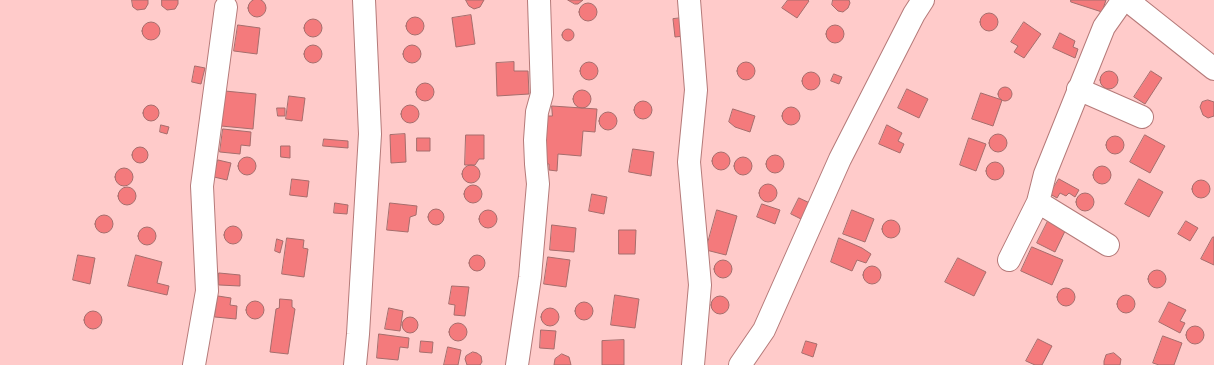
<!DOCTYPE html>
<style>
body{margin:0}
canvas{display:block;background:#ffcbca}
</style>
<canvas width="1214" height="365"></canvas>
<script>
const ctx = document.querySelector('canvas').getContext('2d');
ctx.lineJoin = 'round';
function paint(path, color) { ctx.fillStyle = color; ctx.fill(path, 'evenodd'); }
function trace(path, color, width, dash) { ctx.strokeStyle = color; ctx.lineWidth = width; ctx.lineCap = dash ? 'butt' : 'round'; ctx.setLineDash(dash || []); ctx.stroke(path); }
const building = new Path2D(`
 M248 8a9 9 0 1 1 18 0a9 9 0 1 1-18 0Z
 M132 0H148V4L145 9 137 10 133 7Z
 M162 0H178V4L175 9 167 10 162 6Z
 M466 0H484L480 7 474 9 469 6Z
 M568 0H583L578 4H575Z
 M788 0H808L809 1 797 18 782 8Z
 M833 0H849L850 3 848 8 843 12 838 11 832 5Z
 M1071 0H1106L1102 12 1071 2Z
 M579 12a9 9 0 1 1 18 0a9 9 0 1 1-18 0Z
 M980 22a9 9 0 1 1 18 0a9 9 0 1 1-18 0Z
 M471 15 475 44 456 47 452 18Z
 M406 26a9 9 0 1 1 18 0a9 9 0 1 1-18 0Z
 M683 18 684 36 675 37 673 19Z
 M304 28a9 9 0 1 1 18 0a9 9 0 1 1-18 0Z
 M1024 22 1041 34 1024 58 1014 52 1018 46 1011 42Z
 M142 31a9 9 0 1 1 18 0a9 9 0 1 1-18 0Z
 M238 25 260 28 257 54 234 51Z
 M826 34a9 9 0 1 1 18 0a9 9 0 1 1-18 0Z
 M562 35a6 6 0 1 1 12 0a6 6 0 1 1-12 0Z
 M1060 33 1075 41 1073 47 1078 49 1075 58 1053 48Z
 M403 54a9 9 0 1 1 18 0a9 9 0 1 1-18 0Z
 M304 54a9 9 0 1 1 18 0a9 9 0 1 1-18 0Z
 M514 62V71H528L529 94 497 96 496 63Z
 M580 71a9 9 0 1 1 18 0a9 9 0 1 1-18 0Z
 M737 71a9 9 0 1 1 18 0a9 9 0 1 1-18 0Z
 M195 66 205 68 201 84 192 82Z
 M1151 71 1162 78 1145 104 1134 97Z
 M1100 80a9 9 0 1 1 18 0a9 9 0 1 1-18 0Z
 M802 81a9 9 0 1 1 18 0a9 9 0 1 1-18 0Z
 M834 74 842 77 839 84 831 81Z
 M416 92a9 9 0 1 1 18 0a9 9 0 1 1-18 0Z
 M998 94a7 7 0 1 1 14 0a7 7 0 1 1-14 0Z
 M907 89 928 99 919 118 898 108Z
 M573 99a9 9 0 1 1 18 0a9 9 0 1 1-18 0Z
 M225 91 256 94 253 129 221 126Z
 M981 93 1002 100 993 126 972 119Z
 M289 96 305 98 302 121 286 119Z
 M1208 100 1214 102V116L1208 118 1203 115 1200 107 1202 102Z
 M634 110a9 9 0 1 1 18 0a9 9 0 1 1-18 0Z
 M143 113a8 8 0 1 1 16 0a8 8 0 1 1-16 0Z
 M401 114a9 9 0 1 1 18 0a9 9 0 1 1-18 0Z
 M552 106 597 109 595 132 583 131 581 156 558 154 557 171 549 170V164L540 163 543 116H552Z
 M782 116a9 9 0 1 1 18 0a9 9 0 1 1-18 0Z
 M277 108H285V116H278Z
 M733 109 755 116 750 132 735 127 729 122Z
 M599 121a9 9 0 1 1 18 0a9 9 0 1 1-18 0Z
 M161 125 169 127 167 134 160 132Z
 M887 125 902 133 898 141 904 144 900 153 879 144Z
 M223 129 251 132 250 146 241 145 240 154 220 152Z
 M405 134 406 162 391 163 390 135Z
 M989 143a9 9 0 1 1 18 0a9 9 0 1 1-18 0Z
 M466 135H484V159H479L475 165H465Z
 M1145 135 1165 146 1150 173 1130 162Z
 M1106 145a9 9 0 1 1 18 0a9 9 0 1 1-18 0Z
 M417 138H430V151H417Z
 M969 138 986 144 976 171 960 165Z
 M324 139 348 141V148L323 146Z
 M281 146H290V158L281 157Z
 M132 155a8 8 0 1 1 16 0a8 8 0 1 1-16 0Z
 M633 149 654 152 651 176 629 172Z
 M712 161a9 9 0 1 1 18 0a9 9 0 1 1-18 0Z
 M766 164a9 9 0 1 1 18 0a9 9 0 1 1-18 0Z
 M238 166a9 9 0 1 1 18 0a9 9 0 1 1-18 0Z
 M734 166a9 9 0 1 1 18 0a9 9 0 1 1-18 0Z
 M218 160 231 163 227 180 214 177Z
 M986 171a9 9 0 1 1 18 0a9 9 0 1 1-18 0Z
 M462 174a9 9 0 1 1 18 0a9 9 0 1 1-18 0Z
 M1093 175a9 9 0 1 1 18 0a9 9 0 1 1-18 0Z
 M115 177a9 9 0 1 1 18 0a9 9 0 1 1-18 0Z
 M292 179 309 181 307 197 290 195Z
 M1059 179 1079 190 1075 197 1069 193 1066 196 1060 193 1057 198 1050 194Z
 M1139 179 1163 192 1149 217 1125 204Z
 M1192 189a9 9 0 1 1 18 0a9 9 0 1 1-18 0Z
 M759 193a9 9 0 1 1 18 0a9 9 0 1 1-18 0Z
 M464 194a9 9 0 1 1 18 0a9 9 0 1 1-18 0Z
 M118 196a9 9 0 1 1 18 0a9 9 0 1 1-18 0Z
 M1076 202a9 9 0 1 1 18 0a9 9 0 1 1-18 0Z
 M592 194 607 197 604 214 589 211Z
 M799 198 812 204 803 220 791 214Z
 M335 203 348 205 347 214 334 213Z
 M390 203 417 206 416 215 410 217 408 232 387 230Z
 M762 204 780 210 775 224 757 217Z
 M428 217a8 8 0 1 1 16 0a8 8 0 1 1-16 0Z
 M717 210 737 216 726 255 706 250Z
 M852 210 874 219 865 242 843 234Z
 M479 219a9 9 0 1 1 18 0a9 9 0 1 1-18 0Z
 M95 224a9 9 0 1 1 18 0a9 9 0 1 1-18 0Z
 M882 229a9 9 0 1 1 18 0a9 9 0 1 1-18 0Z
 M1048 221 1066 229 1055 252 1037 243Z
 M1186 221 1198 228 1190 241 1178 234Z
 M552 225 576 228 574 252 550 250Z
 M224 235a9 9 0 1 1 18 0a9 9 0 1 1-18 0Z
 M138 236a9 9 0 1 1 18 0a9 9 0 1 1-18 0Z
 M619 230H636L635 254H619Z
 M1213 237H1214V265L1201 259Z
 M287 238 304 240 303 248 308 249 304 277 282 274Z
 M839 238 862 248 871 254 866 263 857 260 852 271 831 262Z
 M277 239 283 241 280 253 275 251Z
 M1032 247 1063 260 1052 285 1021 271Z
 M469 263a8 8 0 1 1 16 0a8 8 0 1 1-16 0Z
 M78 255 95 258 90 284 73 280Z
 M136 255 162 262 157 283 169 286 167 295 128 286Z
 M548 257 570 260 566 287 544 284Z
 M958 258 986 272 974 296 945 282Z
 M714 269a9 9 0 1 1 18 0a9 9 0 1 1-18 0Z
 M863 275a9 9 0 1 1 18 0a9 9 0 1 1-18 0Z
 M1148 279a9 9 0 1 1 18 0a9 9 0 1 1-18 0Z
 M219 273 240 275V286L219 285Z
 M452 286 469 287 465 316 454 315 455 305 449 304Z
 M1057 297a9 9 0 1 1 18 0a9 9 0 1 1-18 0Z
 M615 295 639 299 635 328 611 325Z
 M1117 304a9 9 0 1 1 18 0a9 9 0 1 1-18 0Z
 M218 296 231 298 230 305 237 306 236 319 215 317Z
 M711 305a9 9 0 1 1 18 0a9 9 0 1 1-18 0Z
 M280 299 292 300V307L295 309 288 354 270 352 276 309 279 308Z
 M246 310a9 9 0 1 1 18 0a9 9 0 1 1-18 0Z
 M1169 302 1186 310 1180 321 1185 323 1180 333 1159 322Z
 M575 311a9 9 0 1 1 18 0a9 9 0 1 1-18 0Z
 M389 308 403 311 400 331 385 329Z
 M541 317a9 9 0 1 1 18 0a9 9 0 1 1-18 0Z
 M84 320a9 9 0 1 1 18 0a9 9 0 1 1-18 0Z
 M402 325a8 8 0 1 1 16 0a8 8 0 1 1-16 0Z
 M449 332a9 9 0 1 1 18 0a9 9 0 1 1-18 0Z
 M1186 335a9 9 0 1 1 18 0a9 9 0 1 1-18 0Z
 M541 330 556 331 554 349 540 348Z
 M379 334 409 338 408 348 400 347 398 360 377 358Z
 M1163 336 1182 343 1174 365H1159L1153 363Z
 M1038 339 1052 346 1042 365H1035L1026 361Z
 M624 340V365H602V341Z
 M421 341 433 342 432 353 420 352Z
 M806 341 817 344 813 357 802 353Z
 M448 347 461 350 458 365H444Z
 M473 352 477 353 481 356 482 362 480 365H467L465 359 466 356Z
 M1114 353 1121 359 1120 365H1104V361L1106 355Z
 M562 354 569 357 571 365H554L555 359Z`);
const minor = new Path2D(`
 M689 0 696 90 689 162 700 285 693 365
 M1127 0 1214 69
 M1078 89 1142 117
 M1038 202 1108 245
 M1009 260 1038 202 1045 174 1104 27 1123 0
 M194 365 207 291 202 186 226 7
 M355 365 358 334 370 134 364 0
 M517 365 530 277 538 184 536 164 535 140 537 112 542 94 539 0
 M740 365 764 330 840 159 914 14 923 0`);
paint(building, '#f47a7c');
trace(building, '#a66d6c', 1);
trace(minor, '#b57a79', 24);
trace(minor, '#fff', 22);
</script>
